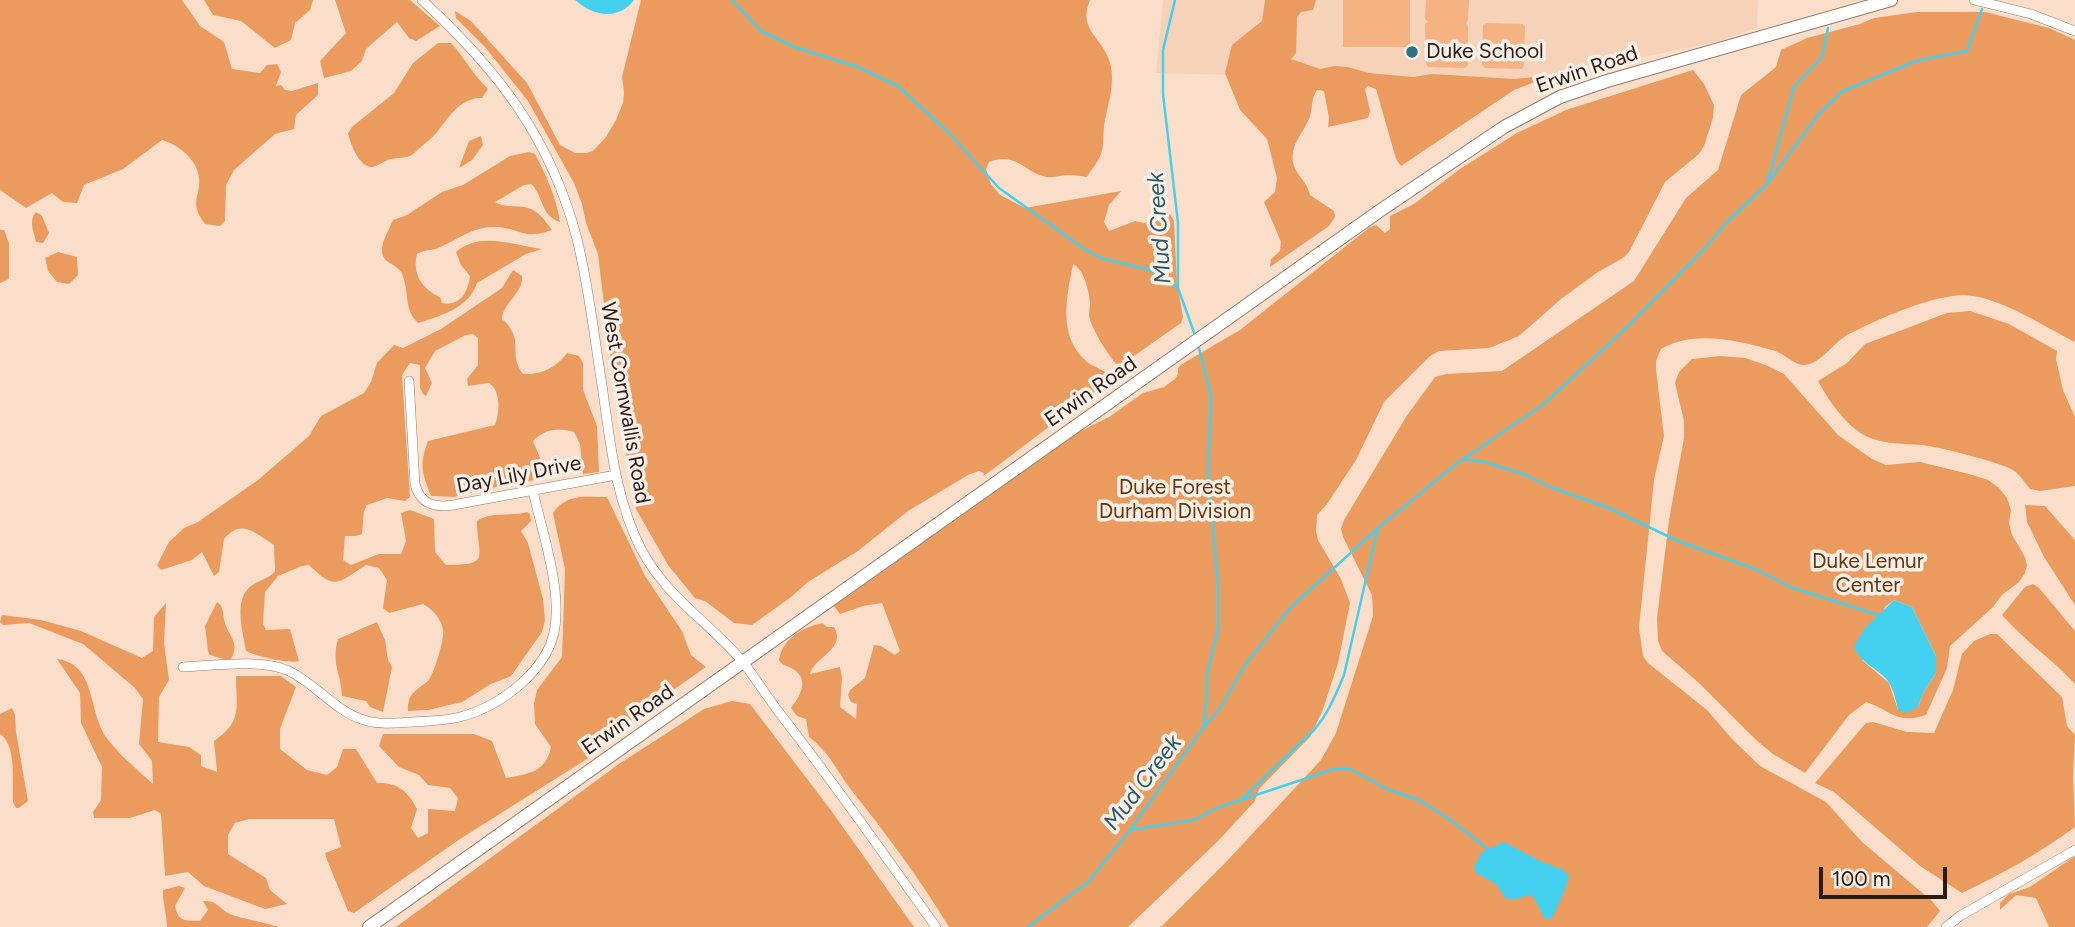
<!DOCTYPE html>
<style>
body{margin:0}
#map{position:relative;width:2075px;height:927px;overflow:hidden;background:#fbdec9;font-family:Figtree,sans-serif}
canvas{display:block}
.scale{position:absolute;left:1819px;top:867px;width:128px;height:32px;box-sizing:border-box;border:4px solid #281d16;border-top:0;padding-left:9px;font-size:21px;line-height:24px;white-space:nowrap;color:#281d16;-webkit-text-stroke:5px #fbefe7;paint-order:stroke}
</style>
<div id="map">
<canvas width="2075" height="927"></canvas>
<div class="scale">100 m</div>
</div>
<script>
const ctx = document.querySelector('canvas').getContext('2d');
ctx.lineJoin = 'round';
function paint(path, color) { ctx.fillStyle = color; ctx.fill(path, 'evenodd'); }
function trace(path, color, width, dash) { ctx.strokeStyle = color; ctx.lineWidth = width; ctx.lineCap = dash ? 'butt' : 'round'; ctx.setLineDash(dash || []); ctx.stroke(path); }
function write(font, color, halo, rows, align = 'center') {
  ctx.font = font + ' Figtree,sans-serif'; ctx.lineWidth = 7; ctx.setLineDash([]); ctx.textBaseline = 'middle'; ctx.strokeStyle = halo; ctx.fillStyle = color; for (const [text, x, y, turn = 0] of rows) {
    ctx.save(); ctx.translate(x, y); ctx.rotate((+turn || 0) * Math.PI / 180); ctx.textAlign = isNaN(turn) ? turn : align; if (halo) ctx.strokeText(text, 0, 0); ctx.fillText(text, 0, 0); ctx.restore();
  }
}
const built = new Path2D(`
 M1163 0H1758L1757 27 1721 41 1615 63 1562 84 1156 73Z`);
const green = new Path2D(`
 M1343 0H1410V47H1343Z
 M1426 0H1469L1468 20 1466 23 1468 26V65L1465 68 1428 67 1426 64 1425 24 1428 22 1425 19Z
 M1486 23 1523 24 1525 27 1524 66 1522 69 1485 68 1482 65 1483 25Z`);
const forest = new Path2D(`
 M0 0H182L200 26 224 42 232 69 260 73 267 65 277 64 281 72 276 86 281 85 285 90 292 91 318 83V95L296 115 294 129 275 134 234 170 226 185 225 221 220 226 205 224C188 202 201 198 199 177 197 159 177 144 162 140L123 169 84 185 77 203 63 202 52 193 26 208 0 190Z
 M204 0H313L310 10 295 23 291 40 275 48 241 21 213 15Z
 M335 0H410L440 26 416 41 409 38 397 22 366 49 362 61 351 71 324 78 320 61 346 33Z
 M641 0H1090C1077 31 1103 37 1110 63 1116 86 1107 105 1104 127 1103 136 1104 146 1101 154 1098 162 1091 170 1087 177 1081 176 1075 175 1070 175 1062 175 1055 178 1047 177 1024 173 1017 151 989 162L986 169 991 184 1000 195 1025 208 1121 191 1109 205 1104 222 1109 231 1135 221 1144 223 1163 215 1170 214 1174 221 1177 283 1183 317 1181 323 1121 365 1115 363C1105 349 1096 336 1090 320 1088 314 1090 310 1090 303 1089 291 1084 269 1073 264 1067 297 1057 335 1086 361 1094 368 1106 370 1113 378L992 470 983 476 984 473 979 471 968 475 908 511 858 551 808 582 791 597 752 625 734 623 705 601 695 598 668 565 636 509 632 497 634 481 629 469 615 396 598 254 586 223 582 204 574 183 528 101 485 47 456 18 455 11 471 21 527 83 560 145 575 153H586L593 151 606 137 616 120 623 103 624 92 622 77Z
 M1265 0H1316L1313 10 1301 12 1297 17 1296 53 1291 59 1320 69 1335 66 1348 67 1369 73 1413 77 1432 74 1515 79 1542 76 1540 80 1514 90 1401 166 1396 159 1376 89 1368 86 1365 89 1370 111 1368 118 1328 127 1329 118 1324 91 1317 90C1311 98 1313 107 1310 116 1305 132 1290 143 1293 162 1295 175 1308 182 1310 195L1334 211 1335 217 1329 226 1270 267 1271 259 1280 251 1281 242 1264 202 1275 192 1277 178 1267 139 1240 110 1225 73 1232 45 1262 21Z
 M1917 12H1985L2049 28 2075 40V342C2043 326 2008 302 1973 296 1941 290 1876 320 1847 335 1833 343 1821 364 1804 365 1794 365 1785 354 1775 351 1741 341 1694 329 1661 349L1656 361V370L1664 436 1654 480 1639 628 1643 656 1648 663 1707 710 1732 739 1760 766 1826 802 1862 842 1932 901 1940 911 1927 927H1161L1227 861 1321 760 1336 733 1373 616 1372 595 1343 537 1341 529 1344 520 1406 417 1435 377 1446 374 1502 371 1634 281 1686 198 1718 170 1741 95 1776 67 1781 50 1807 38 1860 24 1874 18Z
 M438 43H451C465 58 473 75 488 89L482 98C461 97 449 117 437 132 431 139 421 147 413 154 407 159 396 157 388 160 383 162 377 166 373 167 359 168 351 144 348 134L352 127 394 93 413 63Z
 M1693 70 1704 84 1714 105 1713 118 1704 146 1699 154 1665 182 1629 252 1623 258 1598 272 1561 299 1519 336 1489 348 1439 351 1430 356 1384 402 1356 460 1327 504 1317 515 1316 531 1318 540 1341 579 1350 603 1338 663 1322 712 1310 737 1259 789 1255 801 1218 841 1128 927H949C920 879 887 835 852 791 836 770 831 754 809 737L806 719 797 716 791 708C800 696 810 680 793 669 786 665 783 666 779 660 783 638 801 628 822 623L827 627H834C847 649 814 657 810 674L840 667 842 678 840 707 856 719 857 704 851 702 848 695 850 690 865 678 874 645 881 646 895 655 900 651 882 603 863 606 840 614 834 606 1079 432 1109 417 1143 393 1164 387 1175 379 1178 374V368L1182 364 1240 330 1370 227 1376 225 1385 233 1390 229V216L1414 204 1460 169 1517 133 1566 110Z
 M481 136 483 145 472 160 459 168 469 141Z
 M529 152 535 154C547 177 556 197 560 222 540 216 543 194 531 184L524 185 495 202C506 209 519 204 531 209 540 213 546 222 552 230 521 241 520 227 494 227 471 227 458 240 438 248 431 251 424 249 417 254 412 274 422 289 440 297L442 303C460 307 468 292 470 276L461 265 456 252C480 231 513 245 542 249L526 254 477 283C469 308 442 315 419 323 403 313 410 288 401 272 396 264 383 263 382 252 381 242 389 230 393 220L407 215 442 192 463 185 510 156Z
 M36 212 42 216 49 233 43 243 36 242C34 231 28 221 36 212Z
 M0 230H4L9 243V279L0 283Z
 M58 252 77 257 78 275 69 284 57 282 48 271 45 258Z
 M513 270 522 276C524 293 503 302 502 319 526 340 507 353 523 374 541 375 556 368 567 353L579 356 583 363V390L597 426 599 472 583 474 580 444 574 432C559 427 544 429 533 441L541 460 542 476 537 480 513 483 454 497 431 496C422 473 419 464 428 441L495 425C500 412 501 391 489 383L468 386 467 379 478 365V338L473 334 466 335 435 351 425 368 432 383 426 396 423 394 420 388V365L410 363 402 375 410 497 405 501 387 498 367 505 364 511 362 534 356 536H345L343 560 351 565 379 554H401L406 541 401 513 410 510 434 519 435 552 446 565C493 565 477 557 477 521 492 511 510 517 527 512L530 514 531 521 521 531 528 543 543 599 545 620 542 632 511 676 491 684 462 702 428 710 408 711C407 693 417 690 428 681 434 674 445 638 443 629 440 617 433 610 423 604L389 613 383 608 387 580 379 568 366 565C338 583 335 591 309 565L302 566 278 576 265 592 263 624 266 630 290 629 299 661C291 664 254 656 246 651 243 632 233 599 251 586 259 580 269 579 275 571L274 545C255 533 242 518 224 539L219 572 214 576 202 552 192 560 161 570 157 565 169 542 184 528 198 522 258 480 309 436 321 416 364 393 371 382 377 363 394 345 403 348 441 329 502 288Z
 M1970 311 2009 324 2057 351 2056 359 2063 390 2075 417V486L2040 491 2030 489C2026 484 2021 477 2016 472 2005 463 1939 447 1922 445 1901 443 1877 445 1859 432 1843 421 1827 398 1818 381L1847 363 1865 344 1947 313Z
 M1721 356 1745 358 1766 365 1784 374 1838 435 1872 459 1886 465 1920 462 1969 474 1988 480 1999 488 2007 498 2011 510 2009 523 2012 535 2024 555 2027 565 2025 573 2019 582 2002 595 1993 607 1950 646 1947 668 1926 715C1896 725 1891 710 1866 702L1849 715 1805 773 1773 754 1755 739 1699 683 1662 651 1658 641 1657 618 1669 520 1684 438V421L1675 383 1679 372 1692 359ZM1894 600 1912 607 1936 656V673L1924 691 1918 707 1898 710 1889 683 1862 660 1885 607Z
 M607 497 645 576 682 631 691 655 706 667 619 728 590 757 460 839 354 913 348 911 327 860 325 853 341 847 334 819H249L235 823 228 835V854L266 878 270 890 287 904 265 909 204 886 188 872 165 876 161 814 155 810 130 818H94L93 812 101 800 102 767 81 723 80 693 57 659C96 664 88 710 106 737 118 754 138 770 153 784L152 761 139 744 143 699 135 688 83 644 29 623 3 625 0 622 2 615 41 620 81 631 142 658 153 651 154 617 166 603 164 643 169 680 159 697 158 742 189 747 201 755V766L217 772 214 741C243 721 236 708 236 676H281L296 687 280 729V749L307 770 327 775 337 767 343 749H356L377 783C397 782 408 791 417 809L411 828 418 838 428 833V809L455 811 458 798 450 788 428 785 419 775 399 767 379 746 383 734H474L492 741 506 778C529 774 546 772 551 747L535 724 534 704 537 690 562 657 565 569 553 513C567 493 584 497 607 497Z
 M2025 505 2045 506 2075 540V605L2044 557 2027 522Z
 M2033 584 2039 588 2075 631V684C2052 659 2025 641 2002 615L2025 587Z
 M217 602C225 608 222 614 225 623 229 637 241 643 230 661L210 655 208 651 205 626Z
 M377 622 385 640 388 660 392 667 383 712 370 707 366 701 342 696C341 674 331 663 338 639Z
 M1990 634H1997L2062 697 2067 726 2075 735 2073 774 2075 827C2040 853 2002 874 1962 893L1920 866 1834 792 1815 783 1866 723 1873 722 1907 732 1934 733 1953 690 1962 654 1974 641Z
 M732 701 750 704 830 809 914 927H396L619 764 704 709Z
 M12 708 15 714 16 732 28 801 19 808H16L13 802C12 783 17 745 0 734V714Z
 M2075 856V927H2049L2036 898 2016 895 2000 910V903L2009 894 2030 887Z
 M179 886 185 888 175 906C179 923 185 920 200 921L208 910 203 901C216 900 218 907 228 913 237 918 265 922 278 927H167C167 915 162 900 163 890Z`);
const water = new Path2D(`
 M575 0H634C618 21 593 16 575 0Z
 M1894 600 1912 607 1936 656V673L1924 691 1918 707 1906 713 1898 710C1896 701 1894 691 1889 683 1880 668 1859 664 1854 646L1865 628Z
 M1504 842 1540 861 1561 869 1569 875C1569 882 1555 914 1551 919H1545L1534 898 1530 895 1516 899H1506L1496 884 1476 873 1474 867 1482 852Z`);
const stream = new Path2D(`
 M732 0 761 31 797 48 858 67 898 86 949 133 999 188 1083 248 1101 258 1150 270 1178 288
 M1175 0 1163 50V94L1178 223V288L1196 338
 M1768 181 1794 87 1822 57 1828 28
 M1463 459 1485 462 1526 475 1550 487 1609 508 1678 541 1755 569 1793 588 1878 615
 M1203 728 1221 707 1245 665 1291 607 1377 529 1456 464 1544 404 1626 328 1705 248 1727 222 1767 184 1818 115 1843 91 1916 61 1967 51 1982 9
 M1241 800 1314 730C1328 714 1336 694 1344 675L1377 531
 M1130 830 1194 820 1217 808 1334 769H1350L1387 789 1419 800 1452 821 1489 850
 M1028 927 1088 882 1130 830 1203 728 1207 698V675L1218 629V585L1208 471 1211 396 1198 344`);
const minor = new Path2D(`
 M422 0C497 69 551 138 577 239 589 287 594 336 602 385 610 440 615 498 641 549 667 598 709 622 743 662 756 679 768 698 781 715 835 784 885 856 936 927
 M1974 0 2031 14 2075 31
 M409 381 415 484C420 504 434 508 453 505L616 475
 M183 667C213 666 261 658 289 671 316 684 335 711 364 720 379 725 397 723 412 722 428 721 444 721 460 717 501 706 549 670 555 627 561 585 542 532 533 491
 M1946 927 1960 916 2075 850`);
const major = new Path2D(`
 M369 927 1378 212 1504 127 1560 97 1607 81 1891 0`);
const markers = [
 [1412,52,7,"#2b7080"]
];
const poiNames = [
 ["Duke School",1426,52]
];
const streetNames = [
 ["Erwin Road",1587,70,-19],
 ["Erwin Road",1091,392,-35],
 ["West Cornwallis Road",625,403,80],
 ["Day Lily Drive",519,475,-11],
 ["Erwin Road",628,720,-35]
];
const parkNames = [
 ["Duke Forest",1175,488],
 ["Durham Division",1175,512],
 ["Duke Lemur",1868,562],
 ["Center",1868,586]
];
const waterNames = [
 ["Mud Creek",1160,228,-94],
 ["Mud Creek",1143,783,-53]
];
paint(built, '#f6d2b9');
paint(green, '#f5b384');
paint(forest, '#ec9b5e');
paint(water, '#44d1f0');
trace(stream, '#44d1f0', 2.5);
trace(minor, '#957b69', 10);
trace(major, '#957b69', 14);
trace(minor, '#fff', 9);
trace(major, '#fff', 12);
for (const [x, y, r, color] of markers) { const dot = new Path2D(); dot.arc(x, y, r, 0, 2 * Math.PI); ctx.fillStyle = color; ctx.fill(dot); trace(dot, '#fbefe7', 2.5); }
write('21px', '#281d16', '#fbefe7', poiNames, 'left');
write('21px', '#281d16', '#fbefe7', streetNames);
write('21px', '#6a3605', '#fbefe7', parkNames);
write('italic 23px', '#255d6a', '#fbefe7', waterNames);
</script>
